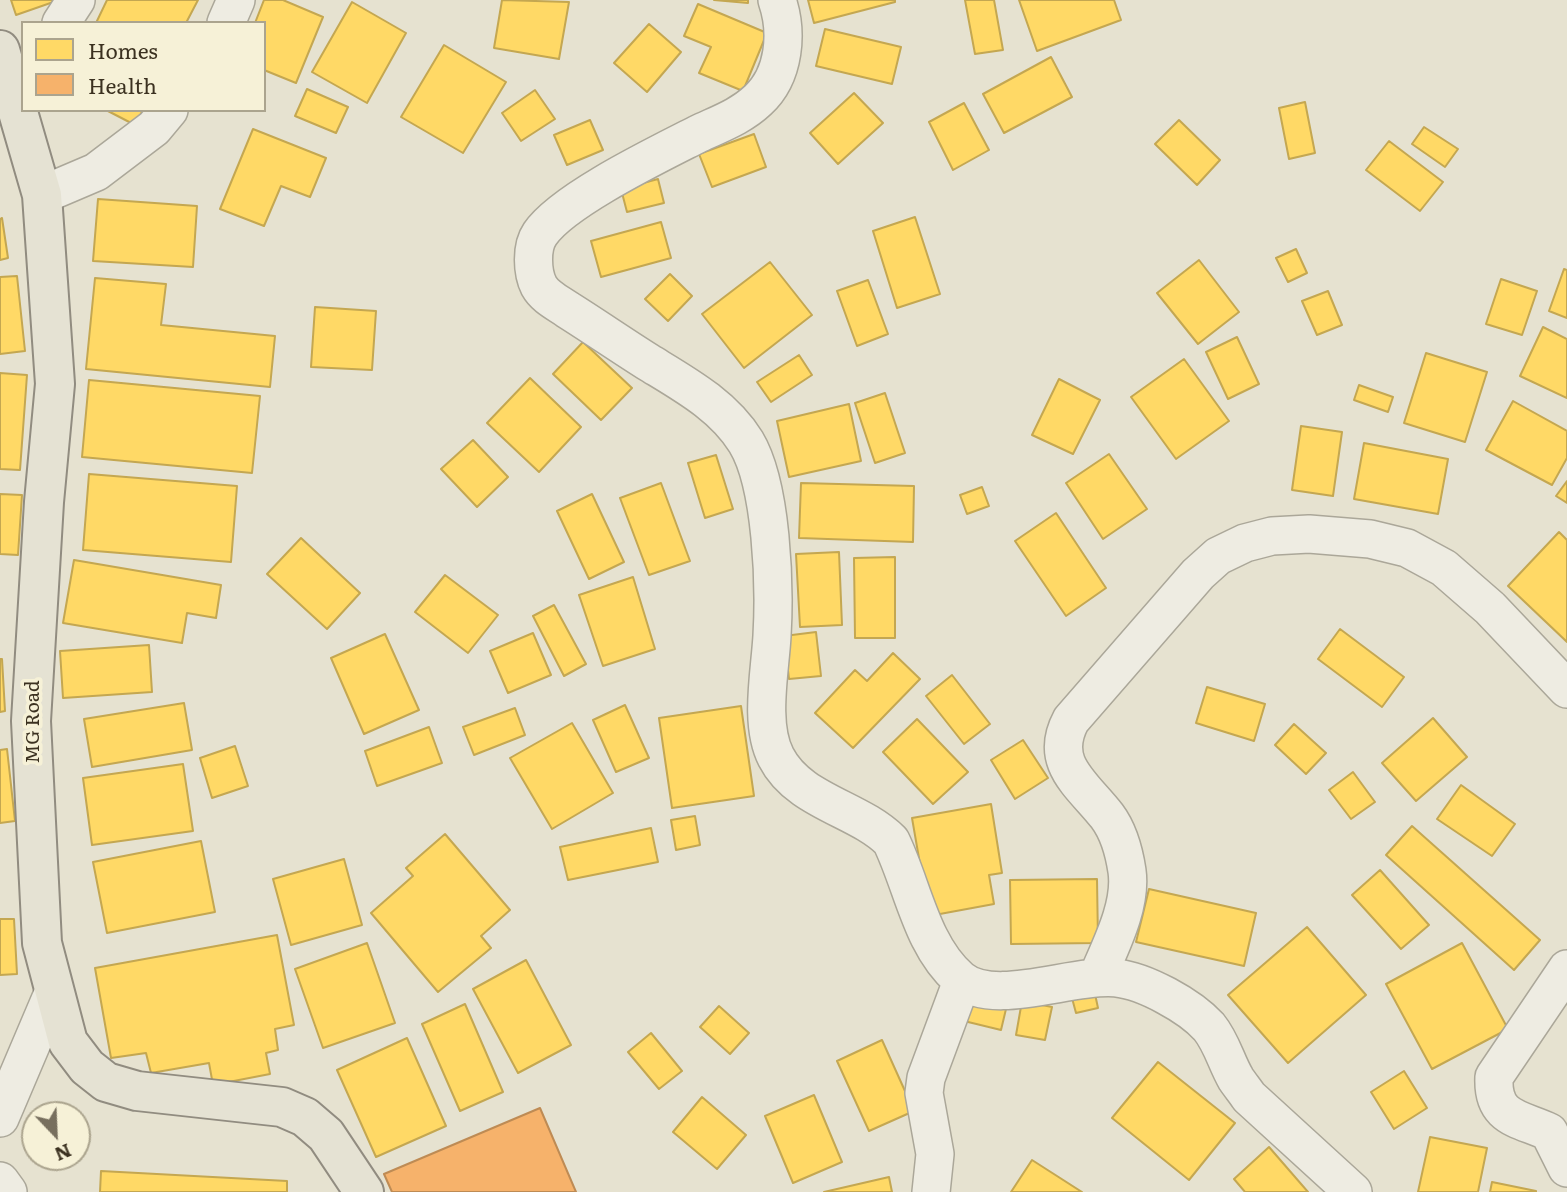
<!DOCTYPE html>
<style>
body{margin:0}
#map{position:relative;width:1567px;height:1192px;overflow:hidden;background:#e6e2d0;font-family:Literata,serif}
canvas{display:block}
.legend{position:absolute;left:21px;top:21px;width:245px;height:91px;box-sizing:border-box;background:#f6f1d7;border:2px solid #aba48e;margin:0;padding:9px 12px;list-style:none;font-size:21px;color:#3b3120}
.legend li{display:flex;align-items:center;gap:14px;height:35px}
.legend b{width:35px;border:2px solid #aba48e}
.north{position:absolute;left:21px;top:1101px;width:70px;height:70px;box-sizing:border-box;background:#f6f1d7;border:2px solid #aba48e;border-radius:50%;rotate:157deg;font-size:19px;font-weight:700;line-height:28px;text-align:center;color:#3b3120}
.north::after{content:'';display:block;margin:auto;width:24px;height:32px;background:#776f5e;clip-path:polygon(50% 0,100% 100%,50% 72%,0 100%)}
</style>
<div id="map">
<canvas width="1567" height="1192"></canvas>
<ul class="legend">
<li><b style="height:19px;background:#ffd966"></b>Homes</li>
<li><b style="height:19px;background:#f6b26b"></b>Health</li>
</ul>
<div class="north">N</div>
</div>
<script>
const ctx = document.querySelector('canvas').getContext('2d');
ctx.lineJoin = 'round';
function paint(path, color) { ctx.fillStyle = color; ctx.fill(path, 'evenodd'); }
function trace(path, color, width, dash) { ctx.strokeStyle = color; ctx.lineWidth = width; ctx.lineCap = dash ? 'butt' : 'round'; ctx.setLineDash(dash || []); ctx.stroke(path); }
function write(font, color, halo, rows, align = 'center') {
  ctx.font = font + ' Literata,serif'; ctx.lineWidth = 7; ctx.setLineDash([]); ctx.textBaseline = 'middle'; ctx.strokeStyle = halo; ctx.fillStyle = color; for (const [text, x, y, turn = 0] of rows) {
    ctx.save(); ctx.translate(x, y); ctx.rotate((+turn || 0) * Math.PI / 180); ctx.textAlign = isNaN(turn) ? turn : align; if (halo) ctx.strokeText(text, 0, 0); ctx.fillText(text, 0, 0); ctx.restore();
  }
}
const homes = new Path2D(`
 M11 0H59L16 15Z
 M107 0H198L186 23H96Z
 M264 0H283L323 17 296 83 264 70V23H255Z
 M502 0 569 2 559 59 494 48Z
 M714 0H748V3Z
 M808 0H895V2L814 23Z
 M965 0H994L1003 50 975 54Z
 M1019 0H1114L1121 20 1037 51Z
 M352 2 406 33 367 103 312 72Z
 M698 4 767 33 743 91 699 73 711 47 684 36Z
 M649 24 681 52 647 92 614 63Z
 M825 29 901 47 892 84 816 66Z
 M444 45 506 82 463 153 401 117Z
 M1051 57 1072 97 1004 133 983 94Z
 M307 89 348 107 336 133 295 116Z
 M535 90 555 119 521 141 502 113Z
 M854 93 883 123 838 164 810 133Z
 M1305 102 1315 153 1289 159 1279 108Z
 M964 103 989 150 953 170 929 122Z
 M106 110H143L135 125Z
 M590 120 603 150 567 165 554 135Z
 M1179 120 1220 160 1197 185 1155 144Z
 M1424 127 1458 149 1445 167 1412 144Z
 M253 129 326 158 310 197 281 186 264 226 220 209Z
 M754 134 766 167 712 187 699 154Z
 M1389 141 1443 182 1420 211 1366 170Z
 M658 179 664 203 627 212 621 189Z
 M98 199 197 206 193 267 93 261Z
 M915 217 940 294 897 308 873 231Z
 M2 218 8 258 0 260V219Z
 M661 222 671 258 601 277 591 241Z
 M1296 249 1307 273 1288 282 1276 258Z
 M1199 260 1239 312 1198 344 1157 293Z
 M770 262 812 315 744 368 702 314Z
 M1564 269 1567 270V318L1549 311Z
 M670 274 692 296 668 321 645 299Z
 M17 276 25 351 0 354V277Z
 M95 278 166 284 161 325 275 336 270 387 86 369Z
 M1501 279 1537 291 1522 335 1486 324Z
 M868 280 888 334 857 346 837 291Z
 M1328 291 1342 325 1317 335 1302 301Z
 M315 307 376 311 372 370 311 367Z
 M1543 327 1567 339V398L1520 376Z
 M1237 337 1259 384 1228 399 1206 352Z
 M583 342 632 388 601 420 553 374Z
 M1426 353 1487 372 1465 442 1404 423Z
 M799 355 812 375 771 402 757 382Z
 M1184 359 1229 421 1176 459 1131 397Z
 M0 373 27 375 20 470 0 469Z
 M530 378 581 427 539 472 487 423Z
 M1059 379 1100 400 1073 454 1032 435Z
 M89 380 260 396 252 473 82 457Z
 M1359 385 1393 397 1388 412 1354 400Z
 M885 393 905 453 875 463 855 403Z
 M1513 401 1567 431V458L1552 485 1486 450Z
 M849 404 861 461 789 477 777 421Z
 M1301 426 1342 432 1333 496 1292 490Z
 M473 440 508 477 477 507 441 469Z
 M1364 443 1448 459 1438 514 1354 499Z
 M1109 454 1147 509 1103 539 1066 483Z
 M716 455 733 509 705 518 688 463Z
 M89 474 237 486 231 562 83 550Z
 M1567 481V503L1556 496Z
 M661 483 690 561 649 575 620 498Z
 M801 483 914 486 913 542 799 538Z
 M982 487 989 506 967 514 960 495Z
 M0 494 22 495 18 555 0 554Z
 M592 494 624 562 589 579 557 511Z
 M1056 513 1106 588 1066 616 1015 541Z
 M1559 532 1567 540V642L1508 586Z
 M301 538 360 593 327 629 267 574Z
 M839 552 842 625 800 627 796 554Z
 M895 557V638H855L854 558Z
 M74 560 221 585 216 618 187 613 182 643 63 623Z
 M445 575 498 615 468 653 415 612Z
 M633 577 655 649 603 666 579 595Z
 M554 605 586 664 564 676 533 616Z
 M1340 629 1404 677 1382 707 1318 659Z
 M816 632 821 676 789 679 784 636Z
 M533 633 551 675 508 693 490 651Z
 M385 634 419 710 364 734 331 658Z
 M149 645 152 692 63 698 60 651Z
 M893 653 920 679 853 748 815 713 855 670 867 681Z
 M0 659H2L5 711 0 712Z
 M952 675 990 724 964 744 926 696Z
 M1207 687 1265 704 1254 741 1196 723Z
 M184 703 192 750 92 767 84 719Z
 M625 705 649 758 616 772 593 720Z
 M741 706 754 796 672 808 659 718Z
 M515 708 525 735 474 755 463 727Z
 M1433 718 1467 757 1416 801 1382 763Z
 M917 719 968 772 933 804 883 752Z
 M572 723 613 793 552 829 510 758Z
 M1294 724 1326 753 1306 774 1275 745Z
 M429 727 442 763 377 786 365 751Z
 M1023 740 1048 778 1015 799 991 760Z
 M235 746 248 786 212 798 200 758Z
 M7 749 15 821 0 823V750Z
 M183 764 193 831 92 845 83 778Z
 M1353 772 1375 802 1351 819 1329 790Z
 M1461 785 1515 824 1492 856 1437 819Z
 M991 804 1002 873 989 875 994 904 929 916 912 818Z
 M695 816 700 845 676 850 671 820Z
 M1412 826 1540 940 1514 970 1386 855Z
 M651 828 658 862 568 880 560 847Z
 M445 834 510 910 481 936 491 948 438 992 371 913 413 876 406 868Z
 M201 841 215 912 107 933 93 862Z
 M344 859 362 925 291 945 273 879Z
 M1380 870 1429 925 1401 949 1352 895Z
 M1097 879 1098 943 1011 944 1010 880Z
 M1149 889 1256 913 1244 966 1136 942Z
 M0 919H14L17 974 0 975Z
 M1307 927 1366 995 1288 1063 1228 995Z
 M277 935 294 1025 275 1029 278 1050 266 1053 270 1074 213 1085 209 1063 151 1073 146 1053 111 1058 95 968Z
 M367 943 395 1023 323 1048 295 969Z
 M1462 943 1508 1029 1432 1069 1386 984Z
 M526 960 571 1045 518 1073 473 989Z
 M1095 994 1098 1008 1076 1013 1072 998Z
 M968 1001 1006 1009 1001 1030 964 1021Z
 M1022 1001 1052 1007 1045 1040 1016 1035Z
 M465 1004 503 1092 460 1111 422 1024Z
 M719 1006 749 1033 730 1054 700 1027Z
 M651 1033 682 1071 659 1089 628 1052Z
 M407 1038 446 1126 376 1157 337 1070Z
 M882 1040 914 1111 869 1131 837 1061Z
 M1158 1062 1235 1123 1189 1180 1112 1118Z
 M1404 1071 1427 1108 1394 1129 1371 1092Z
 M814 1095 842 1162 793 1183 765 1116Z
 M702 1097 746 1135 717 1169 673 1132Z
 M1430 1137 1487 1148 1478 1192H1418Z
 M1269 1147 1308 1192H1245L1234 1179Z
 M1032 1160 1082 1192H1011Z
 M101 1171 287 1181V1192H100Z
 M889 1177 892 1192H824Z
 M1492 1182 1536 1191V1192H1490Z`);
const health = new Path2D(`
 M540 1108 576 1192H392L384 1174Z`);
const minor = new Path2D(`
 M777 0C788 32 785 75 758 100 740 117 719 124 698 134 659 154 563 200 540 234 531 247 532 272 539 286 545 297 558 303 568 310 595 327 621 345 648 362 684 384 723 405 746 442 772 485 775 585 772 636 770 672 759 724 776 757 799 802 858 808 891 841 913 886 921 945 960 979 994 1008 1074 973 1116 978 1145 981 1190 1006 1209 1027 1222 1043 1226 1062 1236 1079 1240 1085 1245 1091 1249 1097L1353 1192
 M61 23 76 0
 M226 23 236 0
 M42 195 96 172 154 128 169 110
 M1567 969 1494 1077C1492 1119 1519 1118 1549 1132L1567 1168
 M1097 978C1110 947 1132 906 1127 871 1124 851 1119 832 1107 816 1082 784 1048 763 1071 720L1198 574 1218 556 1245 543 1272 536 1309 534 1370 539 1407 548 1444 568 1490 608 1567 689
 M0 1118 54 991
 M0 1181 8 1192
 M931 1192 935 1154 924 1093 926 1078 962 981`);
const primary = new Path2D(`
 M0 50 42 195 55 384 44 502 31 721 42 943 68 1042 87 1067 106 1082 137 1091 282 1107 305 1117 326 1135 364 1192`);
const streetNames = [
 ["MG Road",33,722,-90]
];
paint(homes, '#ffd966');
trace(homes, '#c4a751', 2);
paint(health, '#f6b26b');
trace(health, '#be8b54', 2);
trace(minor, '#aba799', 40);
trace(primary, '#918c80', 42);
trace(minor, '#eeece2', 37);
trace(primary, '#e5e2d3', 38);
write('19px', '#3b3120', '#f6f1d7', streetNames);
</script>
